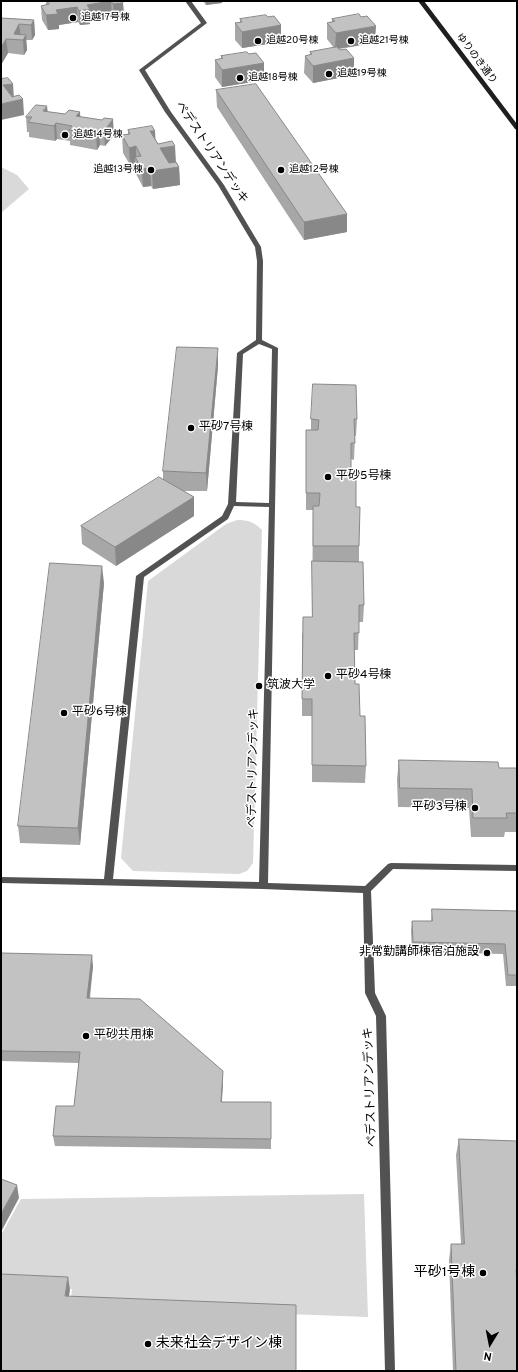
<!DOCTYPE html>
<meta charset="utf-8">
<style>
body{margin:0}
#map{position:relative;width:518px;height:1372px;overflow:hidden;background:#fff;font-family:Overpass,sans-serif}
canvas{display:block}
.frame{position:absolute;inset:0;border:2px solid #000;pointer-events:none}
.north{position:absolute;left:470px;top:1324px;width:40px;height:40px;-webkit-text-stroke:3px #fff;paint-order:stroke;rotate:190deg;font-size:11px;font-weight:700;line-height:16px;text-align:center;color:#000}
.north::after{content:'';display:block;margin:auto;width:14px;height:18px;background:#000;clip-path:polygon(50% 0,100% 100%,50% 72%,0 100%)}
</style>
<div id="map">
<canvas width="518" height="1372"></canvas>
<div class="frame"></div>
<div class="north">N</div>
</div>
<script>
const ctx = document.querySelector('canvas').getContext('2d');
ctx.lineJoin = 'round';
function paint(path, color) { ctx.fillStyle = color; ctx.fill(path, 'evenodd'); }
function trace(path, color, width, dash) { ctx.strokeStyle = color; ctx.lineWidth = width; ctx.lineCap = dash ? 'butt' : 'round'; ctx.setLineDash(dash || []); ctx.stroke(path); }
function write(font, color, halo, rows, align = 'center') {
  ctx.font = font + ' Overpass,"Noto Sans JP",sans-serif'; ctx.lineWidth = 3; ctx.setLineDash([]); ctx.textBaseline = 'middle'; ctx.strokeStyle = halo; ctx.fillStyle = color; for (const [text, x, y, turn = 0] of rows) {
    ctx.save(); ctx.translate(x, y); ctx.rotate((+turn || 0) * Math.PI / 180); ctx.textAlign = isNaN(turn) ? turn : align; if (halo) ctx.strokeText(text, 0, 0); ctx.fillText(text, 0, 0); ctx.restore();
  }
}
const green = new Path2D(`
 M1 167 17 175 29 189 1 213Z
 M237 520C248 520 254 522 262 530L253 863 247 871 239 874 133 871 121 858 148 581 226 524Z
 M364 1194 368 1317 70 1306 72 1289 1 1285V1235L21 1199Z`);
const street = new Path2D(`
 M185 1H191L207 23 145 70 171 112 224 185 261 247 263 261 262 340 278 348 268 883 365 886 388 864 391 863 517 865V871L393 869 371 891 375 993 386 1016 395 1371H385L376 1016 365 993 363 893 263 889 1 883V877L104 879 136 576 222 516 228 504 237 353 256 340 257 261 255 247 218 185 165 112 139 70 201 23ZM259 344 272 349 269 503 236 502 243 354ZM234 506 269 507 259 882 113 879 144 577 228 519Z`);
const secondary = new Path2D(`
 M418 1H424L517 124V130L515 129Z`);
const wall = new Path2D(`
 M46 1H122L123 3 124 17 114 19 112 16 90 19V24L80 25 78 22 59 25V29L48 30 42 20 41 6 46 5Z
 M203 1H222V3L206 5Z
 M1 18 34 20 35 35 32 40H26L27 50 24 55 8 53 1 65Z
 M240 19 281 42 242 48 235 40V23L240 22Z
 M332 19 375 43 339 49 354 75 313 83 304 73 305 56 310 55V52L334 48 327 39V23L332 22Z
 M249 54 264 63V80L222 87 215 77V60L221 59V56Z
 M216 90 347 214V232L304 240 217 107Z
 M48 112 65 114 80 112V117L114 135 105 146 100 145 97 150 70 145V141L57 139 55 141 29 137V132H27L26 117Z
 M128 130 156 140 158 144 176 162 179 167 180 185 153 189 151 186 143 187 136 174 135 164 130 165 123 153 122 135 128 134Z
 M218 366 207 491H183L194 497V516L116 566 82 544 81 526 163 479V471Z
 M311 419H357L356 436H355L354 460 351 459V479L356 507 359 546V562L364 605 363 622H359L358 650H354L355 684 360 716 366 766 365 783 312 782V716H302V634L312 617 313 510H306V430H311Z
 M104 583 80 845 20 843 18 826Z
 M399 760 499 768H517V832H505L504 837H471L469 808 398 807 397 779Z
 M432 909 517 911V986H506L503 954 412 952 411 931 412 921H431Z
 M1 953 93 966 90 998 223 1081 222 1102H271V1149L55 1146 53 1136 74 1106 79 1063 1 1061Z
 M459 1139 517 1141V1371H453L449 1260 451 1244H461L456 1155Z`);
const shadedWall = new Path2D(`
 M111 1 112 16 90 19V24L80 25 79 11 87 5Z
 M206 1H222V3L206 5Z
 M123 3 124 17 114 19 113 4Z
 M77 7 78 22 59 25V29L48 30 46 15 56 10Z
 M34 20 35 35 32 40 31 25Z
 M19 24 21 39 14 34Z
 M281 25V42L242 48V32Z
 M376 26 375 43 335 49 336 33Z
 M26 35 27 50 24 55 23 40Z
 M6 39 8 53 1 65V48Z
 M354 58V75L313 83V66Z
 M264 63V80L222 87V70Z
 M13 84 14 99 3 85Z
 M23 99 24 115 1 120V104Z
 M47 106 49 122 43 111Z
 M80 112 81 127 76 116Z
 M113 119 114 135 105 146 104 131Z
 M56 123 57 139 55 141 54 126Z
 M99 130 100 145 97 150 96 134Z
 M150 131H155L156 148Z
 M136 146V159L135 157V164L130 165 129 148Z
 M175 146 176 163 161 166 160 148Z
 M179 167 180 185 153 189 152 171Z
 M150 168 151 186 143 187 142 169Z
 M347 214V232L304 240V222Z
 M218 348V366L207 491 206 473Z
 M194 497V516L116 566 115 547Z
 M102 566 104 583 80 845 78 828Z
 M92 955 93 966 88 1009 87 998Z
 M223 1071V1081L221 1112V1102Z
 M17 1185 19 1198 1 1232V1214Z
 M68 1277 70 1290 67 1309 65 1296Z`);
const building = new Path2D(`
 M47 1H122L123 3 113 4 111 1 87 5 90 9 79 11 77 7 56 10 58 14 46 15 41 6 49 4Z
 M359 14 361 17 367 16 376 26 336 33 327 23 335 21 332 19Z
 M266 15 268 17 274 16 281 25 242 32 235 23 242 22 240 19Z
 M1 18H2L34 20 31 25 19 24 14 34 26 35 23 40 6 39 1 48Z
 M337 47 340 50 346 49 354 58 313 66 305 56 312 54 310 52Z
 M247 52 249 54 256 53 264 63 222 70 215 60 223 58 221 56Z
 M8 78 13 84 3 85 12 97 19 95 23 99 1 104V79Z
 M256 84 347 214 304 222 216 90Z
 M36 105 47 106 43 111 65 114 69 110 80 112 76 116 102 120 104 118 113 119 104 131 99 130 96 134 69 130 72 126 56 123 54 126 28 122 32 117H26Z
 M152 126 155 131H150L158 144 172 141 175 146 160 148 169 163 176 162 179 167 152 171 150 168 142 169 135 157 141 156 136 146 129 148 122 135 130 134 128 130Z
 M177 347 218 348 206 473 163 471Z
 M313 384 356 385 357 419H354L355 443H351V479H356V507H360L359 546H313V506H319L320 493H306V430H318L319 420 311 419Z
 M159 477 194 497 115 547 81 526Z
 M312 561 363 562 364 605H359V633H354L355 684H359L360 716H365L366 766 312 765V699H302L303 617H312Z
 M50 563 102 566 78 828 18 826Z
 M399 760 498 762 499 768H517V813H506L507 818H473L472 789 400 788Z
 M432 909 517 911V975H508L505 944 413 942 412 921H432Z
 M1 953 92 955 87 998 140 999 223 1071 221 1102H271V1139L53 1136 56 1106H74L80 1052 1 1051Z
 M459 1139 517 1141V1270H516L517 1280V1371H456L451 1244H464Z
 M1 1179 17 1185 1 1214Z
 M1 1274 68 1277 65 1296 296 1305V1371H1Z`);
const markers = [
 [73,18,4,"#000"],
 [258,41,4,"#000"],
 [351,41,4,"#000"],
 [329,74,4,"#000"],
 [240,78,4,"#000"],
 [65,135,4,"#000"],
 [151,170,4,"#000"],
 [281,170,4,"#000"],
 [191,428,4,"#000"],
 [328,477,4,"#000"],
 [328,676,4,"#000"],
 [259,686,4,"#000"],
 [64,713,4,"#000"],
 [475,808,4,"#000"],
 [487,953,4,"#000"],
 [86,1036,4,"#000"],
 [483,1273,4,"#000"],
 [148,1344,4,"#000"]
];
const farPoinames = [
 ["追越17号棟",81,18],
 ["追越20号棟",266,41],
 ["追越21号棟",359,41],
 ["追越19号棟",337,74],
 ["追越18号棟",248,78],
 ["追越14号棟",73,135],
 ["追越13号棟",143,170,"right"],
 ["追越12号棟",289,170]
];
const farStreetnames = [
 ["ゆりのき通り",476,59,53]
];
const streetNames = [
 ["ペデストリアンデッキ",211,153,56],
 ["ペデストリアンデッキ",254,768,-89],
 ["ペデストリアンデッキ",371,1087,-92]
];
const poiNames = [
 ["平砂7号棟",199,428],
 ["平砂5号棟",336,477],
 ["平砂4号棟",336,676],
 ["筑波大学",267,686],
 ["平砂6号棟",72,713],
 ["平砂3号棟",467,808,"right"],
 ["非常勤講師棟宿泊施設",479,953,"right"],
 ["平砂共用棟",94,1036]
];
const nearPoinames = [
 ["平砂1号棟",475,1273],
 ["未来社会デザイン棟",156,1344,"left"]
];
paint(green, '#d9d9d9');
paint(street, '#525252');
paint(secondary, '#1f1f1f');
paint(wall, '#a7a7a7');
paint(shadedWall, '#888');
paint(building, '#c2c2c2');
trace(building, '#888', 1);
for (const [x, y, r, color] of markers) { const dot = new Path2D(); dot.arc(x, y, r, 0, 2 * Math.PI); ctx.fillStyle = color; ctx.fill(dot); trace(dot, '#fff', 1.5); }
write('10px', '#000', '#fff', farPoinames, 'left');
write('10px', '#000', '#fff', farStreetnames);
write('12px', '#000', '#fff', streetNames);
write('12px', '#000', '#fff', poiNames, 'left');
write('14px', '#000', '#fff', nearPoinames, 'right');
</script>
